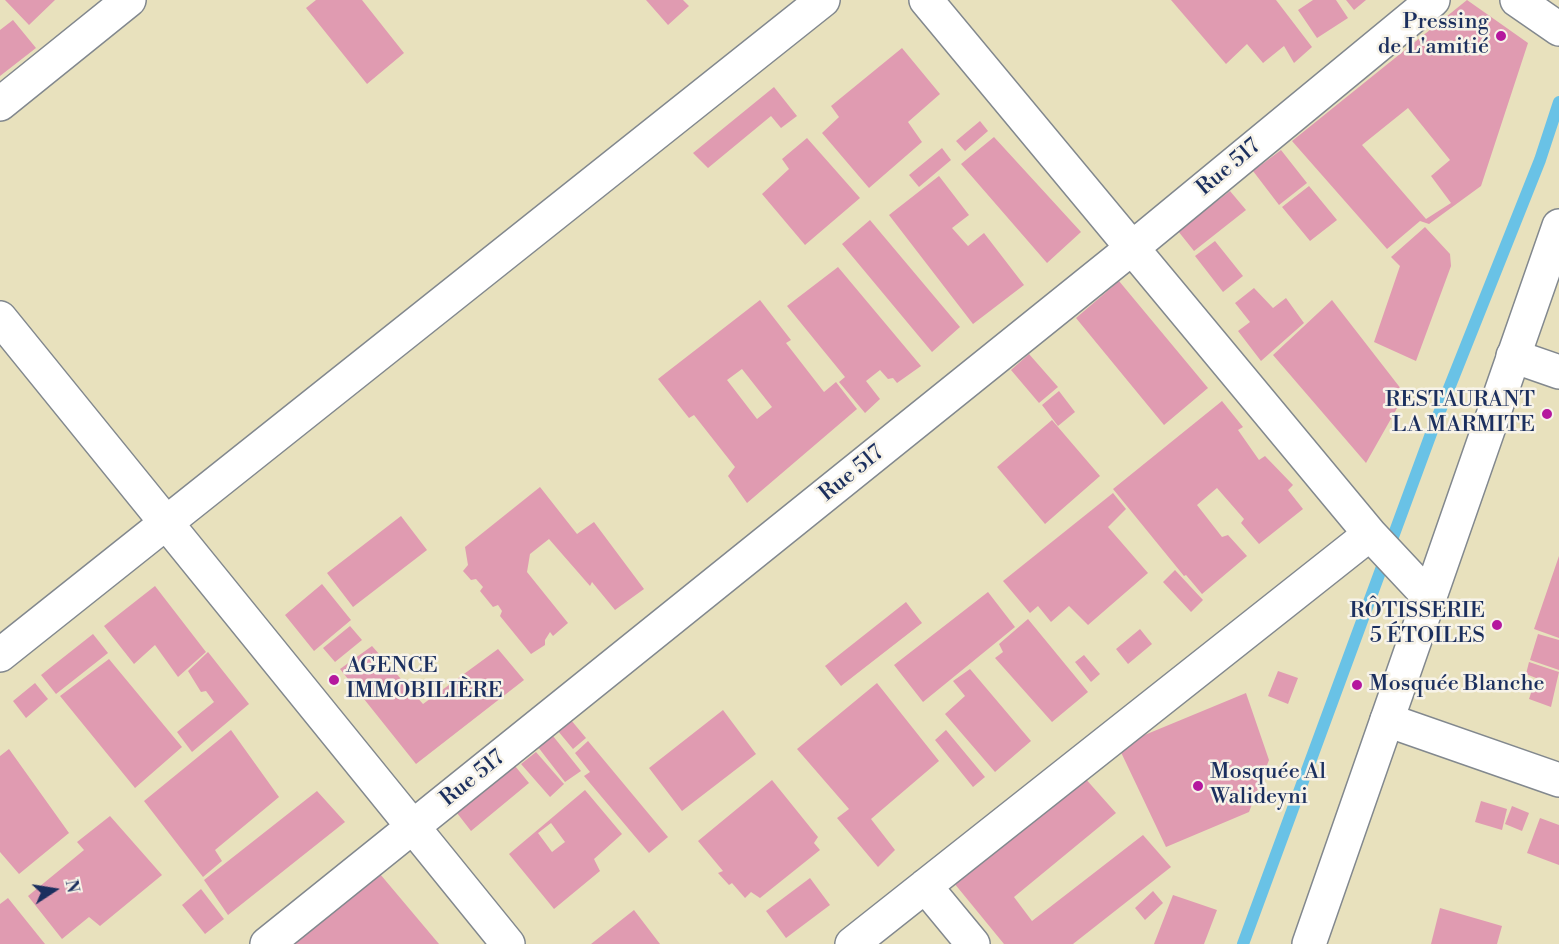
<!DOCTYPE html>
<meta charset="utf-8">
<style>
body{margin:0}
#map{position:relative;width:1559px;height:944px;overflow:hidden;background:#e8e1bd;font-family:"Libre Bodoni",serif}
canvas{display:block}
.north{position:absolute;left:24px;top:860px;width:60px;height:60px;-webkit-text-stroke:4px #f7f3e8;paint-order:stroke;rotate:78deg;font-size:16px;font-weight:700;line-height:24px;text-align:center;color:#1b2f5e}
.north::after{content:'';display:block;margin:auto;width:21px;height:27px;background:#1b2f5e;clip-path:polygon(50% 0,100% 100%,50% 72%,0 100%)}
</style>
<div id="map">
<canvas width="1559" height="944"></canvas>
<div class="north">N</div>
</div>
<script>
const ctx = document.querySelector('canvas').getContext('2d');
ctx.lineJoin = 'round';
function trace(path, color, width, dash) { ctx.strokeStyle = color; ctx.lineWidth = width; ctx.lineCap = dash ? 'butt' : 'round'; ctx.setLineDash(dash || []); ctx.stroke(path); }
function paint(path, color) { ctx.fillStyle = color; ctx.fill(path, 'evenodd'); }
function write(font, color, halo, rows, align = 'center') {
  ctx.font = font + ' "Libre Bodoni",serif'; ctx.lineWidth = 5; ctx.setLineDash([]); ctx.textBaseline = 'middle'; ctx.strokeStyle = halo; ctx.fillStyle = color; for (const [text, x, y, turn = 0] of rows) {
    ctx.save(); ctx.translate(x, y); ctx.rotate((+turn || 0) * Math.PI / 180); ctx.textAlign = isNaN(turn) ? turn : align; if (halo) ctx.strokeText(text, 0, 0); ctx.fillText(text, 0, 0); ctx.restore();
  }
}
const stream = new Path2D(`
 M1243 944 1432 431 1540 160 1559 102`);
const building = new Path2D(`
 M5 0H55L29 25Z
 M316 0H362L404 53 367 84 306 8Z
 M646 0H683L689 6 668 25Z
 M1171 0H1276L1312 47 1294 63 1284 46 1263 63 1247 44 1226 64Z
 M1313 0H1336L1348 18 1317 38 1298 10Z
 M1346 0H1366L1354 10Z
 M1467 0 1528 43 1481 186 1429 224 1420 221 1387 249 1292 141ZM1408 108 1450 160 1431 176 1451 203 1426 219 1362 145Z
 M13 20 36 48 0 76V30Z
 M902 48 940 94 908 122 922 142 869 188 822 133 839 117 831 106Z
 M774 87 797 116 781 128 771 116 708 168 693 153Z
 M980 121 988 131 965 151 956 141Z
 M994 137 1081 232 1047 263 961 164Z
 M807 138 860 198 805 245 762 194 789 169 782 159Z
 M942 148 951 160 919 187 909 175Z
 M1281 150 1307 183 1279 205 1253 171Z
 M939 176 969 215 952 228 968 246 984 233 1024 285 973 324 889 215Z
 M1309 186 1337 220 1310 241 1282 207Z
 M1230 191 1246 210 1194 251 1178 231Z
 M870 220 960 327 932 352 842 244Z
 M1425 227 1450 254 1451 266 1416 361 1374 342 1400 266 1391 257Z
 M1215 241 1243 276 1223 292 1195 256Z
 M838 267 921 366 897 383 893 378 888 379 880 370 866 381 880 399 865 413 839 382 845 377 787 306Z
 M1119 281 1208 388 1164 425 1076 318Z
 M1254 288 1273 308 1286 298 1304 323 1261 361 1238 331 1250 322 1235 303Z
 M760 300 791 340 786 343 824 392 836 382 857 409 747 503 728 476 735 467 694 415 689 418 658 379ZM742 369 772 407 757 419 727 380Z
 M1332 300 1405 394 1366 463 1273 355Z
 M1029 354 1058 387 1039 403 1011 370Z
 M1059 391 1075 412 1058 426 1042 405Z
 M1222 401 1243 427 1238 430 1259 460 1265 456 1293 485 1288 490 1303 509 1259 544 1241 523 1244 519 1217 488 1197 505 1222 537 1228 535 1247 556 1202 594 1186 575 1184 576 1113 489Z
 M1052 420 1100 476 1045 524 997 467Z
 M540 487 577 534 594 522 644 589 615 610 592 582 590 586 549 539 530 554 527 572 568 623 553 636 550 632 545 640V645L531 654 500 616 502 611 498 605 493 607 480 591 483 587 476 579 471 580 463 571 468 565 465 547Z
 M1113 493 1126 509 1108 527 1148 573 1088 625 1069 606 1051 622 1038 606 1030 613 1003 581Z
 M401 516 427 550 353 607 327 573Z
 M1559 556V638L1534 629Z
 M1175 570 1203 600 1191 612 1163 582Z
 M322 584 351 620 314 651 285 615Z
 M155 586 206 652 178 677 155 645 134 664 104 626Z
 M988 592 1015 627 923 702 894 665Z
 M906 602 922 623 841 686 825 666Z
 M1028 619 1088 692 1052 722 995 658 1003 652 999 644Z
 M350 626 362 640 335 662 323 648Z
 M1140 629 1152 644 1128 664 1116 649Z
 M93 634 108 653 56 694 41 675Z
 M1538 634 1559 640V670L1530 660Z
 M372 646 423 704 498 649 524 680 416 764 340 669Z
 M208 652 249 704 192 752 177 732 214 702 206 691 201 692 188 671Z
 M1084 655 1100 674 1091 682 1075 662Z
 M109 659 182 747 135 788 60 696Z
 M1529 662 1559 672 1551 707 1529 699 1536 678 1526 674Z
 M970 669 1031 741 995 772 945 714 965 696 953 681Z
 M1278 671 1298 678 1288 704 1268 696Z
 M35 683 48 699 26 718 13 701Z
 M877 683 939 761 871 819 895 850 878 867 837 818 849 809 797 749Z
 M1246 693 1269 760 1249 812 1166 847 1118 746Z
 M723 710 756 754 682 811 649 768Z
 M571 720 586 738 573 749 558 731Z
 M231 730 279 797 215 850 222 861 203 877 144 801Z
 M946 730 985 777 973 787 935 740Z
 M553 736 581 771 565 782 538 747Z
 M588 741 668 837 649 853 584 776 590 772 575 753Z
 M9 749 69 833 19 874 0 852V756Z
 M536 752 564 784 550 797 521 764Z
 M515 766 529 783 471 831 457 813Z
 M1084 777 1116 813 1014 897 1032 921 1143 835 1171 867 1073 944H1004L954 883Z
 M772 780 818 837 814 843 820 850 760 898 751 892 745 898 732 883 729 885 718 873 723 871 698 841Z
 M585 790 622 834 594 859 600 871 554 909 509 854ZM551 823 565 842 552 852 538 833Z
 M317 791 345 822 228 915 204 880Z
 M1481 801 1507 809 1502 830 1475 822Z
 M1512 806 1529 813 1522 831 1505 824Z
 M110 816 162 875 100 926 89 917 62 939 28 896 84 850 77 842Z
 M1540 818 1559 825V865L1527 853Z
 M380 874 439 944H294Z
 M810 878 830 905 786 938 766 911Z
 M201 889 224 919 205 934 182 905Z
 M1153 891 1163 903 1145 920 1135 908Z
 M1173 895 1217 910 1204 944H1154Z
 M8 898 45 944H0V904Z
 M1440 908 1502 926 1497 944H1431Z
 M634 910 660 944H591Z`);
const minor = new Path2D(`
 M926 0 1370 534 1430 598
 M1517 0 1559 29
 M0 104 129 0
 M0 318 508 944
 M1513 356 1559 372
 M0 655 823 0
 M1387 720 1559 780
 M925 886 973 944
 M267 944 1132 248 1433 0
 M852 944 1370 534`);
const primary = new Path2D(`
 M1309 944 1559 226`);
const markers = [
 [1501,36,6,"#b5179e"],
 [1547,414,6,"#b5179e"],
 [1497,625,6,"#b5179e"],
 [334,680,6,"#b5179e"],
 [1357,685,6,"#b5179e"],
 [1198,786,6,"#b5179e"]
];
const poiNames = [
 ["Pressing",1489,23],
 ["de L'amitié",1489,48],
 ["RESTAURANT",1535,401],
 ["LA MARMITE",1535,426],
 ["RÔTISSERIE",1485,612],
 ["5 ÉTOILES",1485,637],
 ["AGENCE",346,667,"left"],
 ["IMMOBILIÈRE",346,692,"left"],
 ["Mosquée Blanche",1369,685,"left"],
 ["Mosquée Al",1210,773,"left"],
 ["Walideyni",1210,798,"left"]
];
const streetNames = [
 ["Rue 517",1229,168,-40],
 ["Rue 517",852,474,-39],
 ["Rue 517",473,779,-39]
];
trace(stream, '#69c2e6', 12);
paint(building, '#e09bb1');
trace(minor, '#82888e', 36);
trace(primary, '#82888e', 36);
trace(minor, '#fff', 33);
trace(primary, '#fff', 33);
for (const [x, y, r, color] of markers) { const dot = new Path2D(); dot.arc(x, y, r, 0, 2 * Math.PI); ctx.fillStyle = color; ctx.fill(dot); trace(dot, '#f7f3e8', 2); }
write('22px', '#1b2f5e', '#f7f3e8', poiNames, 'right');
write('22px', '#1b2f5e', '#f7f3e8', streetNames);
</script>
